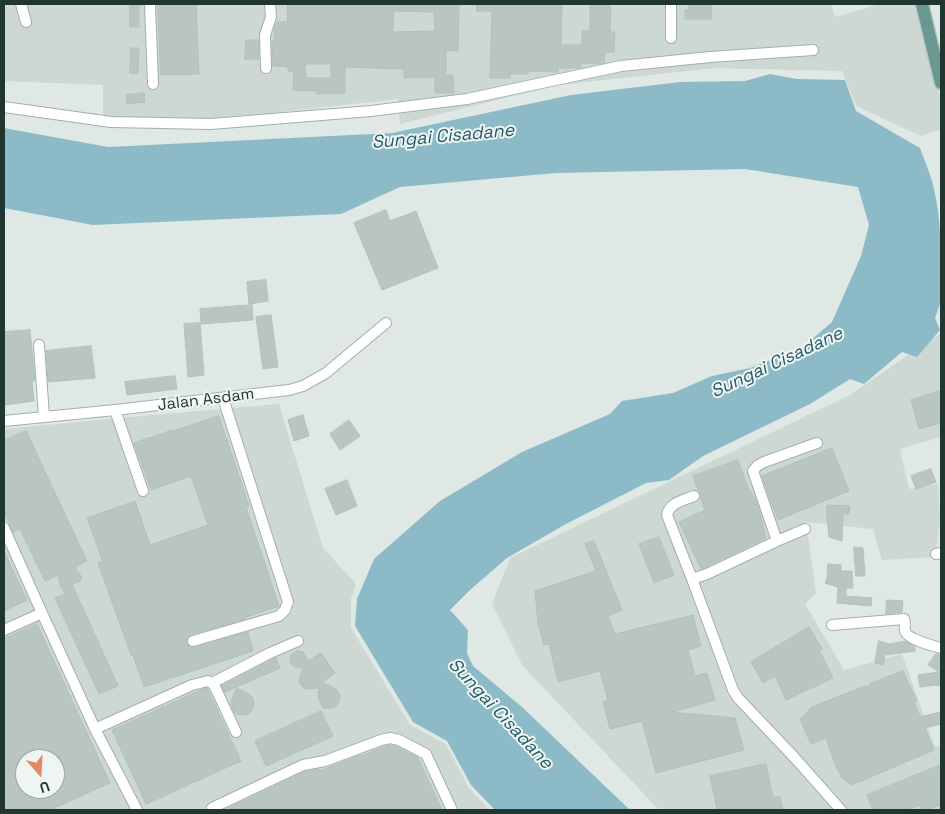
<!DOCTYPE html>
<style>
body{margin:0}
#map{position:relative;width:945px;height:814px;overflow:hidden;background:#dfe8e4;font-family:"Space Grotesk",sans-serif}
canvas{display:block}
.frame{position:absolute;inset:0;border:5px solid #223631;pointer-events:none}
.north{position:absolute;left:15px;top:749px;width:50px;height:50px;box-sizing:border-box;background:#eff5f2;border:1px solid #9da9a5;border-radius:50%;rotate:161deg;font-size:14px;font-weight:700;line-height:20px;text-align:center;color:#223631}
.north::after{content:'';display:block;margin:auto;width:18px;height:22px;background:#e18964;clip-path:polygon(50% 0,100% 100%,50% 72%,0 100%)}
</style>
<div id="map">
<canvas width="945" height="814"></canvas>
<div class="frame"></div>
<div class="north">U</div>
</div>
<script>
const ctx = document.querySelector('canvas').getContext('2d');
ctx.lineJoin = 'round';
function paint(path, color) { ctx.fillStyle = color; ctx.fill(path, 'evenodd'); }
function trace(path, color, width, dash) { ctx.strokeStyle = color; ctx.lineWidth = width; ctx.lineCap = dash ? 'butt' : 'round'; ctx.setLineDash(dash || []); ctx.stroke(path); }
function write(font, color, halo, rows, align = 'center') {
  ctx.font = font + ' "Space Grotesk",sans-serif'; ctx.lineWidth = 4; ctx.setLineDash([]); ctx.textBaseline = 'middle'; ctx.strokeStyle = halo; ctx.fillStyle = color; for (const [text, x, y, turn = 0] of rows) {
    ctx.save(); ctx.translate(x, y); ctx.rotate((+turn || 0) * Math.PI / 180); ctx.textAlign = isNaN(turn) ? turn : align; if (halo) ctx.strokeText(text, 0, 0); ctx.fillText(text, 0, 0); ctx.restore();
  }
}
const built = new Path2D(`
 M4 4H831L835 17 880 4H914L941 100V129L921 136 856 106 842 71 714 68 558 85 400 124 398 99 254 115 183 120 103 117V85L4 81Z
 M941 333V437L900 449 909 489 938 484 940 520 935 557 882 560 873 529 806 522 816 594 805 604 844 670 902 654 935 747 941 745V810H659L522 665 492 604 510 558 848 396Z
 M279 404 323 548 356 584 351 599V628L410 725 446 744 469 788 489 810H4V429L129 417ZM25 759H55V789H25Z`);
const water = new Path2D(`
 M770 74 797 79 845 80 856 111 920 148C925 162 931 175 934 189 942 223 941 262 941 297L940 304 935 318 940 330 917 357 902 352 864 384 850 379 810 404 703 456 669 480 646 483 566 524 507 558 470 590 450 610 468 630 467 653 473 666 522 707 630 810H495L471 785 447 741 413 722 355 626 357 599 374 559 440 501 522 452 610 414 622 401 673 393 712 376 750 368 802 348 832 322 861 256 869 225 858 187 745 169 556 173 400 187 341 214 93 225 4 208V128L108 147 392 133 571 95 680 82 745 81Z`);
const building = new Path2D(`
 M158 4H196L199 74 161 75Z
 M288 4H459L458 51 446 50V75H453L454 93H435V77L404 78V69L345 67V93L317 94V91L293 90 294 71H288V67L273 66 272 41H274L275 27 277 22H287ZM394 11 434 12 435 31 393 32ZM306 64H331V78H306Z
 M477 4H562L561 45H582V31H590V4H609V6L611 7 610 32H615L614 52H605L604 63 599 64 581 63V67L577 68H558V72L528 71V74H510V78H490L492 11H477Z
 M689 4H711L712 19H685V10H689Z
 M130 5H139V27H130Z
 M246 40H258L259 59H245Z
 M131 48H139L138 73H130Z
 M144 93 145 102 127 104 126 95Z
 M386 210 390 221 416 211 438 268 382 290 354 223Z
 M266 280 268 301 249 304 247 282Z
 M252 305 253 320 201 324 200 309Z
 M271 315 278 367 263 369 256 317Z
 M200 323 204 375 188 377 184 324Z
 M30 330 35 381H32L34 401 4 405V332Z
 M91 346 95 378 48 382 46 351Z
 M175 376 177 389 127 395 125 382Z
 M941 391V423L919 429 911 400Z
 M303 415 309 436 294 441 288 420Z
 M219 416 249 506 246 507 279 606 244 618 245 619 191 634 188 637 186 640 187 643 189 646 194 648 248 632 253 651 144 687 133 655H131L98 563 103 562 87 518 135 501 150 545 208 525 191 476 151 490 134 443 150 437V438L172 430V431Z
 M349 420 360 436 340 450 330 434Z
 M26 431 87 561 75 567 81 576 82 578 79 582 72 584 118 686 99 694 55 598 65 594 60 585 58 575 45 581 20 529 13 532 4 512V441Z
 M832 448 849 491 778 520 762 476Z
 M738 460 748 488 755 498 760 513 766 538 701 569 679 522 705 510 701 498V494L698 490 693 476Z
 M931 469 936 482 916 489 911 476Z
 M347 480 357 506 336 515 325 489Z
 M827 505 850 506 849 514H843L842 541 829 537 827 518Z
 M659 537 674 575 654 583 639 544Z
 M594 541 622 610 608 616 615 634 693 615 701 646 688 650 695 676 707 673 715 700 673 712 735 718 744 750 656 773 642 721 610 729 603 702 608 700 600 671 558 682 549 644 544 645 538 623 535 591 596 571 585 544Z
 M854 547 863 548 865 576H856Z
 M4 551 27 600 4 611Z
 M828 564 841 565V571H852L853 588H846V596L872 598 871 606 837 603 838 587 825 583 827 578Z
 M887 600 903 601 902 612 886 614Z
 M37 624 110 783 50 810H4V639ZM25 759H55V789H25Z
 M809 627 822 649 819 650 833 678 786 700 775 676 763 683 751 662Z
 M879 641 890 644 905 641 915 647V651L885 655 883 665 875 663Z
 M297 651 303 652 308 661 321 653 335 673 322 682 336 689 340 695 339 702 334 708H323L318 698 319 688 307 689 304 688 300 684 299 679 303 668 295 667 290 663 291 655Z
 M936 654 941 655V686L935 685 920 687 918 675 939 672 928 665Z
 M276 658 280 668 225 692 222 686Z
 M903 671 917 701 914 702 920 717 941 712V724L925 728 934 750 852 785 842 778 835 764 826 738 811 744 800 719 812 707 865 686 870 687V684Z
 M207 688 241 761 146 804 112 730 201 690Z
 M237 688 250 695 253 698 254 706 251 712 248 714 241 715 237 714 234 712 232 706 231 702Z
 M321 711 333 736 266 766 255 741Z
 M390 745 397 747 406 751 407 754 409 753 418 758 442 810H230L229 808 305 772 319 769 320 771 360 755 361 756 383 747Z
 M766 764 773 798 780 796 783 810H717L710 776Z
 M941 765V805L927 810H922L920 805 907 810H873L867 795Z`);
const minor = new Path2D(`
 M21 4 26 22
 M150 4 153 84
 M671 38V4
 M266 68 265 35 271 17 270 4
 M4 107 111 122 211 124 371 111 467 99 621 66 710 57 813 50
 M39 345 44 417
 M115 410 143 491
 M4 421 115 410 289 390 303 386 326 373 386 323
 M694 496C684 500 669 503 667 515L692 579 733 690 738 698 794 757 841 810
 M4 528 42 613
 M777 541 753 471 757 466 764 462 817 443
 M936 554 941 553
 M692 579 707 574 777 541 805 529
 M832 625 904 619C906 623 904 626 905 631 907 639 933 646 941 648
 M4 630 42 613 95 729 137 810
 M193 641 279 616 285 610 288 602 223 398
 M212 683 270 653 298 641
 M95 729 192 685 208 681 212 683 215 687 236 732
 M212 808 303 765 325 761 381 740 390 738 399 740 426 754 452 810`);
const major = new Path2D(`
 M922 4 941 83`);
const streetNames = [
 ["Jalan Asdam",206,400,-7]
];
const waterNames = [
 ["Sungai Cisadane",443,137,-5],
 ["Sungai Cisadane",777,363,-25],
 ["Sungai Cisadane",500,714,47]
];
paint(built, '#cdd8d3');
paint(water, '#8cbbc7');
paint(building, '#b8c5c0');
trace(building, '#b2c1bb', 1);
trace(minor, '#a3afab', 12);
trace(major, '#bdc3c1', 15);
trace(minor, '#fff', 10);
trace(major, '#68988f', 12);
write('16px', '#223631', '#eff5f2', streetNames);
write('italic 18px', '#245b6a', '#eff5f2', waterNames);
</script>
